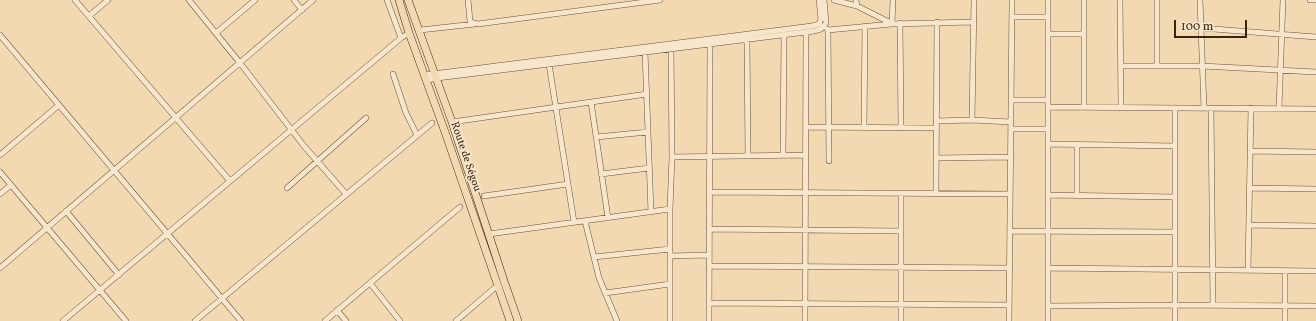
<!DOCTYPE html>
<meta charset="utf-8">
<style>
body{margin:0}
#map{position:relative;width:1316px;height:321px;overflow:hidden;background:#f2d9b1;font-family:Vollkorn,serif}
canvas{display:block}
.scale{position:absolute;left:1174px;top:20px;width:73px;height:18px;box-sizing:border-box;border:2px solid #3c2510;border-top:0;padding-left:5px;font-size:12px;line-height:14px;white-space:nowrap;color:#3c2510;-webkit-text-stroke:3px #f7e6cc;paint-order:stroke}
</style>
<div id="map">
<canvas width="1316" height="321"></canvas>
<div class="scale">100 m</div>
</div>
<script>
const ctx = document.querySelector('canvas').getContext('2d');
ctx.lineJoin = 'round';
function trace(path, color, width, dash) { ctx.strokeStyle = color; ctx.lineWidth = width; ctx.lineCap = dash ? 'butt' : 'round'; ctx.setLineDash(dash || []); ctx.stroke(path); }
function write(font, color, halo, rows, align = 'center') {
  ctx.font = font + ' Vollkorn,serif'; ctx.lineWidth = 4; ctx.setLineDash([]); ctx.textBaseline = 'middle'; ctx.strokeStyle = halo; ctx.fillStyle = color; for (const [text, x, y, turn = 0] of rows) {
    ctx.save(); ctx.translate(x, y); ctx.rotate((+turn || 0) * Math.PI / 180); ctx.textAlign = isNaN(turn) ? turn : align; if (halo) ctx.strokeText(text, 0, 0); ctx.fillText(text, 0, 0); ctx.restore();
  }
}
const minor = new Path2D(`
 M75 0 230 181
 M189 0 240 63 304 146 346 194
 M294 0 302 10
 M387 0 401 38
 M468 0 470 21 473 23 478 24 660 0
 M834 0 857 6 891 23
 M856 0 857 6
 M1084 0V107
 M1120 0 1121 107
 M1157 0V66
 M1200 0 1204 108
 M1310 0H1316
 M89 16 108 0
 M1012 17H1048
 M900 23 901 128
 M892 24 893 0
 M1201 28 1316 37
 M827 29 828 30 829 161
 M420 30 475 24
 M828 30 892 24 974 22
 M216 33 255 0
 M1048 34H1084
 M0 35 241 321
 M747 40 748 156
 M645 52 651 212
 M549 64 574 222
 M1121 66H1202L1316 72
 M393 74 406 113 417 135
 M425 75 812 26 819 24 821 19 819 0
 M427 80 437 78 814 31 821 29 826 23 824 0
 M1011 100H1048
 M591 102 608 218
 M1048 107 1316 109
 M1175 108V321
 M1211 108 1213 305
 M1279 108 1283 0
 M972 120 974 0
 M936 121 972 120 1011 122
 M452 122 647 94
 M806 127 936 128
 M864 127 865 26
 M1011 129H1048
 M596 137 648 132
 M1048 144 1175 146
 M1250 151 1316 152
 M0 155 59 105
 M783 155 784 35
 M672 157 805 155
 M936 158 1010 157
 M0 172 126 321
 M601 174 649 168
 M287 188 366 118
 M1250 188 1316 189
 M710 192 1010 194
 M0 194 11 185
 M936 194 937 22
 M1048 195 1175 197
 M1077 195V145
 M484 196 568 184
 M66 211 119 275
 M585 221 599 278 617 321
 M1249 225 1316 226
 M709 229 901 231
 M1010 231 1175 232
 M489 234 670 209
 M670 256 709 255
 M594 257 670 249
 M709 266 1010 268
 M0 268 313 0
 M1048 268 1316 271
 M1248 270 1251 108
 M370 283 400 321
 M605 293 670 284
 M709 303 1009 305
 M1048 306 1175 305 1316 306
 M337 310 346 321
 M63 321 401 38 409 33
 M195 321 432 123
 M325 321 460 207
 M456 321 497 286
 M670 321V209L672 157 671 49
 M709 321 710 45
 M805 321 806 32
 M901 321V194
 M1009 321 1012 0
 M1048 321V0
 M1285 321V271`);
const highway = new Path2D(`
 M399 0 409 33 445 132 510 321
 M408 0 452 122 504 281 518 321`);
const streetNames = [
 ["Route de Ségou",465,157,71]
];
trace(minor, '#6a5238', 6);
trace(highway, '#3c2510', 8);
trace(minor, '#f7e6cc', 5);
trace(highway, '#f2d9b1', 7);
write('11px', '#3c2510', '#f7e6cc', streetNames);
</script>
